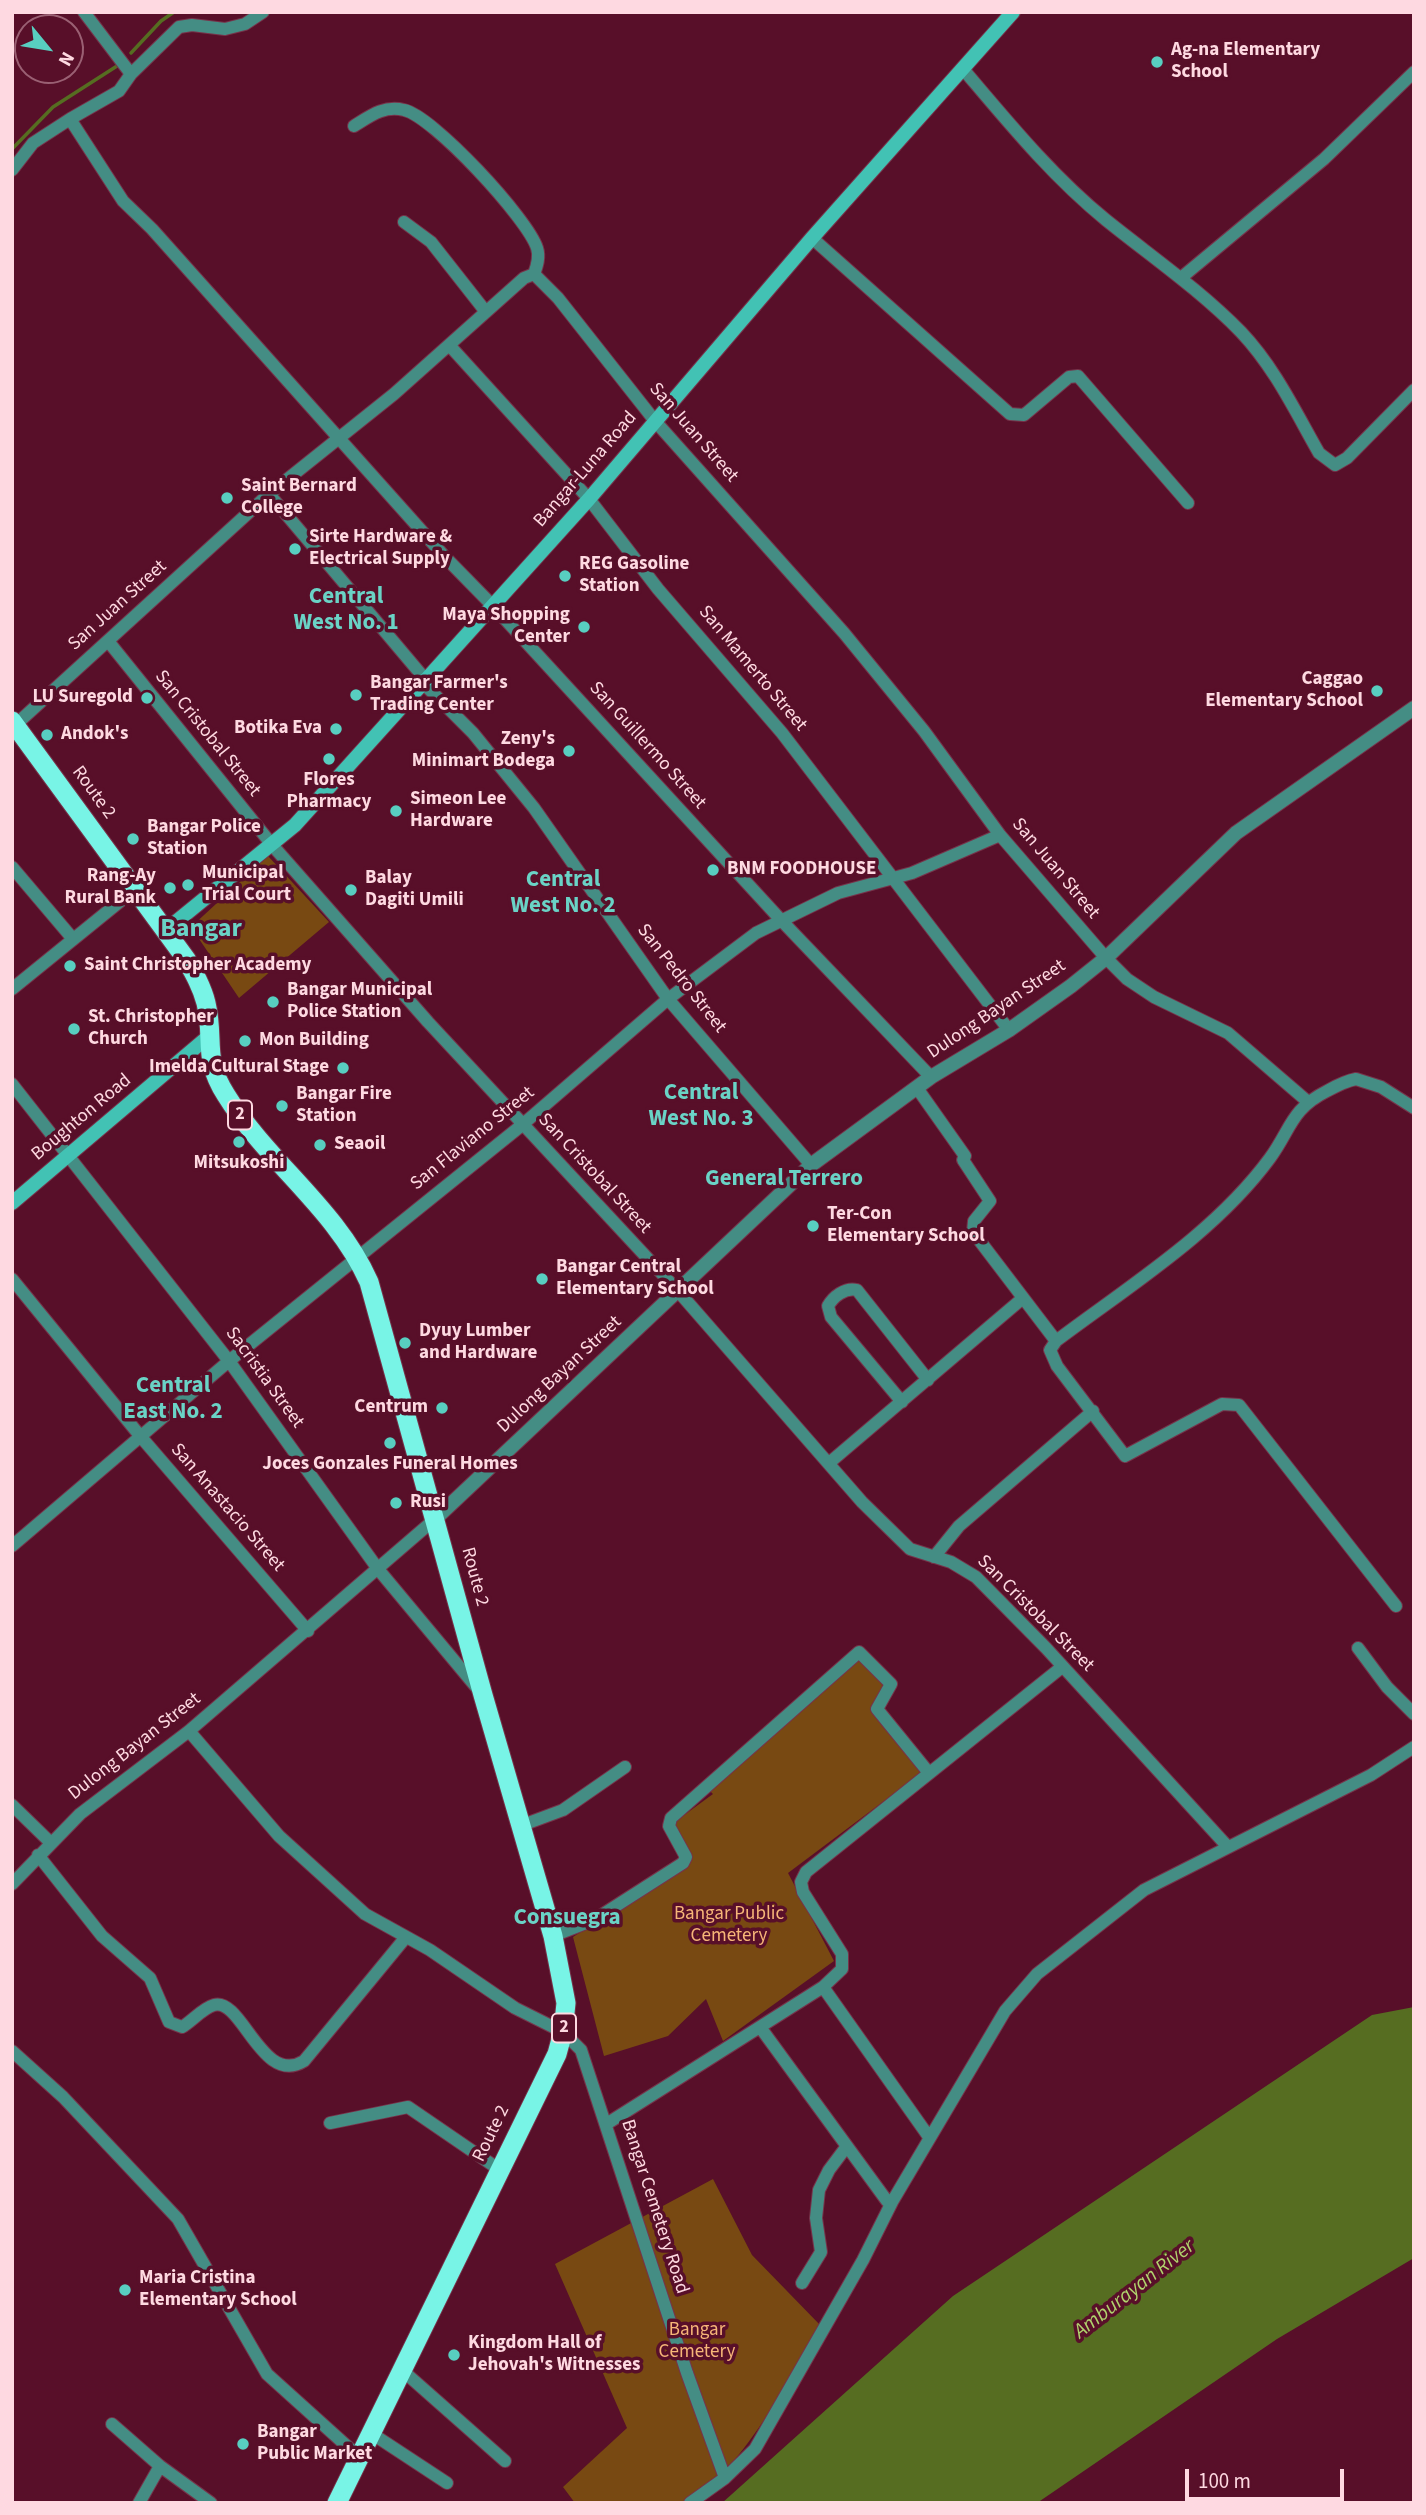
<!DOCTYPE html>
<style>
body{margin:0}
#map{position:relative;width:1426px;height:2515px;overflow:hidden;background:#580f29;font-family:"Source Sans 3",sans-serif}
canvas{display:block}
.frame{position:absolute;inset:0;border:14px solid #fed9e1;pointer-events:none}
.north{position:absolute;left:14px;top:14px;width:70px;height:70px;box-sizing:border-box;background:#580f29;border:2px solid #9a6073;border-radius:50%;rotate:120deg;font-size:19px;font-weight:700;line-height:28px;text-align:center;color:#fed9e1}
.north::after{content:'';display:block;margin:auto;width:24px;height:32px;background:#58cec0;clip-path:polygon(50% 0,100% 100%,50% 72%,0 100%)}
.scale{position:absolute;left:1185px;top:2469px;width:159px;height:32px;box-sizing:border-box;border:4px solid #fed9e1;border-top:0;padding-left:9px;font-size:21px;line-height:24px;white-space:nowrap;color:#fed9e1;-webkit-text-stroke:5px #580f29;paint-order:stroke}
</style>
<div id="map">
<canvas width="1426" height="2515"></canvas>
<div class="frame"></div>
<div class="north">N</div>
<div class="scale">100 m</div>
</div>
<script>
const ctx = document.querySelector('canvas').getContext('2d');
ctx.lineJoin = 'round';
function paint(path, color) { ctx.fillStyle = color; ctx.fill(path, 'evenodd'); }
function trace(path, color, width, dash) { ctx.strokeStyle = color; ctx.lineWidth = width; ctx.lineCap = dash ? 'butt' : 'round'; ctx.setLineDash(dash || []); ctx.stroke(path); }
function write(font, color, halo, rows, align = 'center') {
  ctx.font = font + ' "Source Sans 3",sans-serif'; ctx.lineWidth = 7; ctx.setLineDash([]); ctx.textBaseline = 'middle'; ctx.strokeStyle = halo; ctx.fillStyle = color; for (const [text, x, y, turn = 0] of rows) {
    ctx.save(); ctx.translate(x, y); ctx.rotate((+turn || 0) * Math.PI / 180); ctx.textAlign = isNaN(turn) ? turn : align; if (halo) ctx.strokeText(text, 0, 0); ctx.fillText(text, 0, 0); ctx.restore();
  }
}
const green = new Path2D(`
 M268 856 329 922 239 998 191 927Z
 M858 1657 887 1690 872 1711 924 1771 788 1873 834 1961 723 2041 706 1999 668 2036 604 2056 573 1937 690 1861 672 1824 713 1794 708 1789Z
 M713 2179 752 2255 821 2326C796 2368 728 2496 678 2503 645 2507 608 2503 575 2503L563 2487 627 2428 555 2264Z`);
const water = new Path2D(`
 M1414 2007V2258L1277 2339 1037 2503H722L953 2296 1372 2015Z`);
const stream = new Path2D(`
 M216 12H230
 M131 53 161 21 174 12
 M12 149 53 107 117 66`);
const minor = new Path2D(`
 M84 12 131 74 119 91 70 119 123 201 152 229 445 557 492 605 780 919 931 1077
 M963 69C1008 122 1052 176 1106 220 1152 257 1200 290 1241 332 1275 368 1295 411 1319 453L1335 465 1347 458 1414 390
 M131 74 179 27 192 25 225 29 245 24 263 12
 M354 126C370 116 384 105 404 110 433 116 528 219 537 248 540 257 537 266 534 274
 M12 170 33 143 70 119
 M404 222 431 242 486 312
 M812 238 1010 414 1024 415 1069 377 1078 376 1188 503
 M1182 277 1324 159 1414 72
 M450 346 589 499 658 589 782 733 1009 1030
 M269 494 425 679
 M108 641 273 846 428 1022 678 1291 862 1502 910 1549 951 1562 976 1577 1046 1648 1228 1847
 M422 682 473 733 534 808 668 999 811 1165
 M12 728 269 494 394 394 524 278 534 274 558 298 655 421 844 633 924 731 1000 835 1106 958 1127 979 1154 997 1228 1033 1307 1101
 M12 867 73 939
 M12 989 134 890
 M12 1084 229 1361 378 1569 477 1688
 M917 1088 965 1156 963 1160 990 1201 974 1221 973 1232 1056 1341
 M12 1279 141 1437 308 1631
 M902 1402 831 1317 828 1306C833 1297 845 1287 857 1290L928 1380
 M829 1463 1023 1298
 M12 1546 229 1361 522 1125 668 999 756 933 838 893 912 873 1000 835
 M934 1557 959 1526 1093 1411
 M1396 1606 1239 1405 1222 1404 1125 1456 1057 1366 1050 1350 1056 1341C1129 1286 1215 1233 1270 1158 1291 1129 1291 1109 1327 1091 1336 1086 1345 1081 1356 1079L1381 1087 1414 1108
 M1358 1648 1387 1687 1414 1714
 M189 1731 279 1836 365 1914 430 1950 515 2008 563 2032 581 2050 687 2373 725 2478
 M12 1805 51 1843
 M520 1826 563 1810 625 1767
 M38 1855 102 1936 150 1978 169 2022 182 2027C192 2021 203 2008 214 2005 242 1997 262 2087 304 2061L406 1937
 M12 1884 80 1814 189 1731 435 1519
 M553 1936 594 1920 683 1863 686 1857 669 1826 671 1818 859 1652 891 1684 877 1709 929 1773
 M823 1987 929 2137
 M760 2027 887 2201 892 2202 1005 2011 1037 1974 1144 1890 1371 1775 1414 1747
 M12 2051 63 2097 178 2219 267 2374 359 2457
 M330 2123 408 2107 500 2170
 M608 2123 823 1987 842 1969V1954L803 1892 801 1882 806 1872 1062 1667
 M802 2283 821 2252 816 2218 819 2190 829 2170 847 2146
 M402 2370 505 2461
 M112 2424 160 2466 211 2503
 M371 2433 447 2483
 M139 2503 160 2466
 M690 2503 725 2478 755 2449 863 2260 892 2202`);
const tertiary = new Path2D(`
 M435 1519 811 1165 931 1077 1009 1030 1071 986 1106 958 1236 833 1414 708`);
const secondary = new Path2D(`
 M166 930 295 825 589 499 812 238 1013 12
 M12 1203 209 1036`);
const trunk = new Path2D(`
 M12 721 186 959C194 973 202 987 206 1003 215 1041 202 1057 226 1095 268 1163 336 1208 369 1282L483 1695 553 1936 566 2003 563 2032 557 2054 337 2503`);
const markers = [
 [1157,62,7,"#58cec0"],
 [227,498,7,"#58cec0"],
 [295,549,7,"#58cec0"],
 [565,576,7,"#58cec0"],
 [584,627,7,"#58cec0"],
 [1377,691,7,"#58cec0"],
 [356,695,7,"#58cec0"],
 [147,698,7,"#58cec0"],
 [336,729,7,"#58cec0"],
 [47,735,7,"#58cec0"],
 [569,751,7,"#58cec0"],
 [329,759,7,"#58cec0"],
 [396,811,7,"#58cec0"],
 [133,839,7,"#58cec0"],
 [713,870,7,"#58cec0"],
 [188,885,7,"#58cec0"],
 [170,888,7,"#58cec0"],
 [351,890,7,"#58cec0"],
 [70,966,7,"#58cec0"],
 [273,1002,7,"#58cec0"],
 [74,1029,7,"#58cec0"],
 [245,1041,7,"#58cec0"],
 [343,1068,7,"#58cec0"],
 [282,1106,7,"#58cec0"],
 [239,1142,7,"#58cec0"],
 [320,1145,7,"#58cec0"],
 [813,1226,7,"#58cec0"],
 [542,1279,7,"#58cec0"],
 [405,1343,7,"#58cec0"],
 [442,1408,7,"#58cec0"],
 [390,1443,7,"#58cec0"],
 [396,1503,7,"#58cec0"],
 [125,2290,7,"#58cec0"],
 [454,2355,7,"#58cec0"],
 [243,2444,7,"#58cec0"]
];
const shields = [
 [240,1115,24],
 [564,2028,24]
];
const shieldNames = [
 ["2",240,1115],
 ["2",564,2028]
];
const poiNames = [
 ["Ag-na Elementary",1171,51],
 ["School",1171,73],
 ["Saint Bernard",241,487],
 ["College",241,509],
 ["Sirte Hardware &",309,538],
 ["Electrical Supply",309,560],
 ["REG Gasoline",579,565],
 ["Station",579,587],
 ["Maya Shopping",570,616,"right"],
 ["Center",570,638,"right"],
 ["Caggao",1363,680,"right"],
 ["Elementary School",1363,702,"right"],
 ["Bangar Farmer's",370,684],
 ["Trading Center",370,706],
 ["LU Suregold",133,698,"right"],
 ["Botika Eva",322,729,"right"],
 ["Andok's",61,735],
 ["Zeny's",555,740,"right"],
 ["Minimart Bodega",555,762,"right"],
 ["Flores",329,781,"center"],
 ["Pharmacy",329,803,"center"],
 ["Simeon Lee",410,800],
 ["Hardware",410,822],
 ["Bangar Police",147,828],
 ["Station",147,850],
 ["BNM FOODHOUSE",727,870],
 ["Municipal",202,874],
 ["Trial Court",202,896],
 ["Rang-Ay",156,877,"right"],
 ["Rural Bank",156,899,"right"],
 ["Balay",365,879],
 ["Dagiti Umili",365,901],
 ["Saint Christopher Academy",84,966],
 ["Bangar Municipal",287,991],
 ["Police Station",287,1013],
 ["St. Christopher",88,1018],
 ["Church",88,1040],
 ["Mon Building",259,1041],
 ["Imelda Cultural Stage",329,1068,"right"],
 ["Bangar Fire",296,1095],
 ["Station",296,1117],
 ["Seaoil",334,1145],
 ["Mitsukoshi",239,1164,"center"],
 ["Ter-Con",827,1215],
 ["Elementary School",827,1237],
 ["Bangar Central",556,1268],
 ["Elementary School",556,1290],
 ["Dyuy Lumber",419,1332],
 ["and Hardware",419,1354],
 ["Centrum",428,1408,"right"],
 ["Joces Gonzales Funeral Homes",390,1465,"center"],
 ["Rusi",410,1503],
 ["Maria Cristina",139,2279],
 ["Elementary School",139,2301],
 ["Kingdom Hall of",468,2344],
 ["Jehovah's Witnesses",468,2366],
 ["Bangar",257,2433],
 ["Public Market",257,2455]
];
const streetNames = [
 ["San Juan Street",693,433,49],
 ["Bangar-Luna Road",586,470,-49],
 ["San Juan Street",118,606,-42],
 ["San Mamerto Street",752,669,50],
 ["San Cristobal Street",207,734,51],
 ["San Guillermo Street",647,746,48],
 ["Route 2",93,793,54],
 ["San Juan Street",1055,869,50],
 ["San Pedro Street",681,979,52],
 ["Dulong Bayan Street",997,1010,-34],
 ["Boughton Road",82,1118,-40],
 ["San Flaviano Street",473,1139,-39],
 ["San Cristobal Street",594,1174,47],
 ["Dulong Bayan Street",560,1375,-43],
 ["Sacristia Street",264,1378,54],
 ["San Anastacio Street",227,1508,49],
 ["Route 2",474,1577,75],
 ["San Cristobal Street",1035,1614,45],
 ["Dulong Bayan Street",135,1747,-38],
 ["Route 2",492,2134,-64],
 ["Bangar Cemetery Road",654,2207,72]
];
const parkNames = [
 ["Bangar Public",729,1915],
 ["Cemetery",729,1937],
 ["Bangar",697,2331],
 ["Cemetery",697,2353]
];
const waterNames = [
 ["Amburayan River",1135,2290,-38]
];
const quarterNames = [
 ["Central",346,598],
 ["West No. 1",346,624],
 ["Central",563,881],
 ["West No. 2",563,907],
 ["Central",701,1094],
 ["West No. 3",701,1120],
 ["General Terrero",784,1180],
 ["Central",173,1387],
 ["East No. 2",173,1413],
 ["Consuegra",567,1919]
];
const districtNames = [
 ["Bangar",201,930]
];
paint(green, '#784912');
paint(water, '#566d21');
trace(stream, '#566d21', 3.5);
trace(minor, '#76334a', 14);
trace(tertiary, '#76334a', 16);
trace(secondary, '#76334a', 16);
trace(trunk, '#76334a', 21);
trace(minor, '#448d84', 12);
trace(tertiary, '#448d84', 14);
trace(secondary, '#42c2b4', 14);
trace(trunk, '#78f4e6', 19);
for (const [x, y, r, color] of markers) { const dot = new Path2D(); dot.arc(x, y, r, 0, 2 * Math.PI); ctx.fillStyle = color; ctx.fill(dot); trace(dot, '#580f29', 2.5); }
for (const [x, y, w] of shields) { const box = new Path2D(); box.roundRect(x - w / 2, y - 14.5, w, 29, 5); ctx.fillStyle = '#580f29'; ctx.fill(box); trace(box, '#fed9e1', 2); }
write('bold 18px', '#fed9e1', null, shieldNames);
write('bold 19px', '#fed9e1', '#580f29', poiNames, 'left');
write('19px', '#fed9e1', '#580f29', streetNames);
write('19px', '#f6b678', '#580f29', parkNames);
write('italic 21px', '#b0d36d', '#580f29', waterNames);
write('bold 23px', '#6ad3c6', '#580f29', quarterNames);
write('bold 26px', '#6ad3c6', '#580f29', districtNames);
</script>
